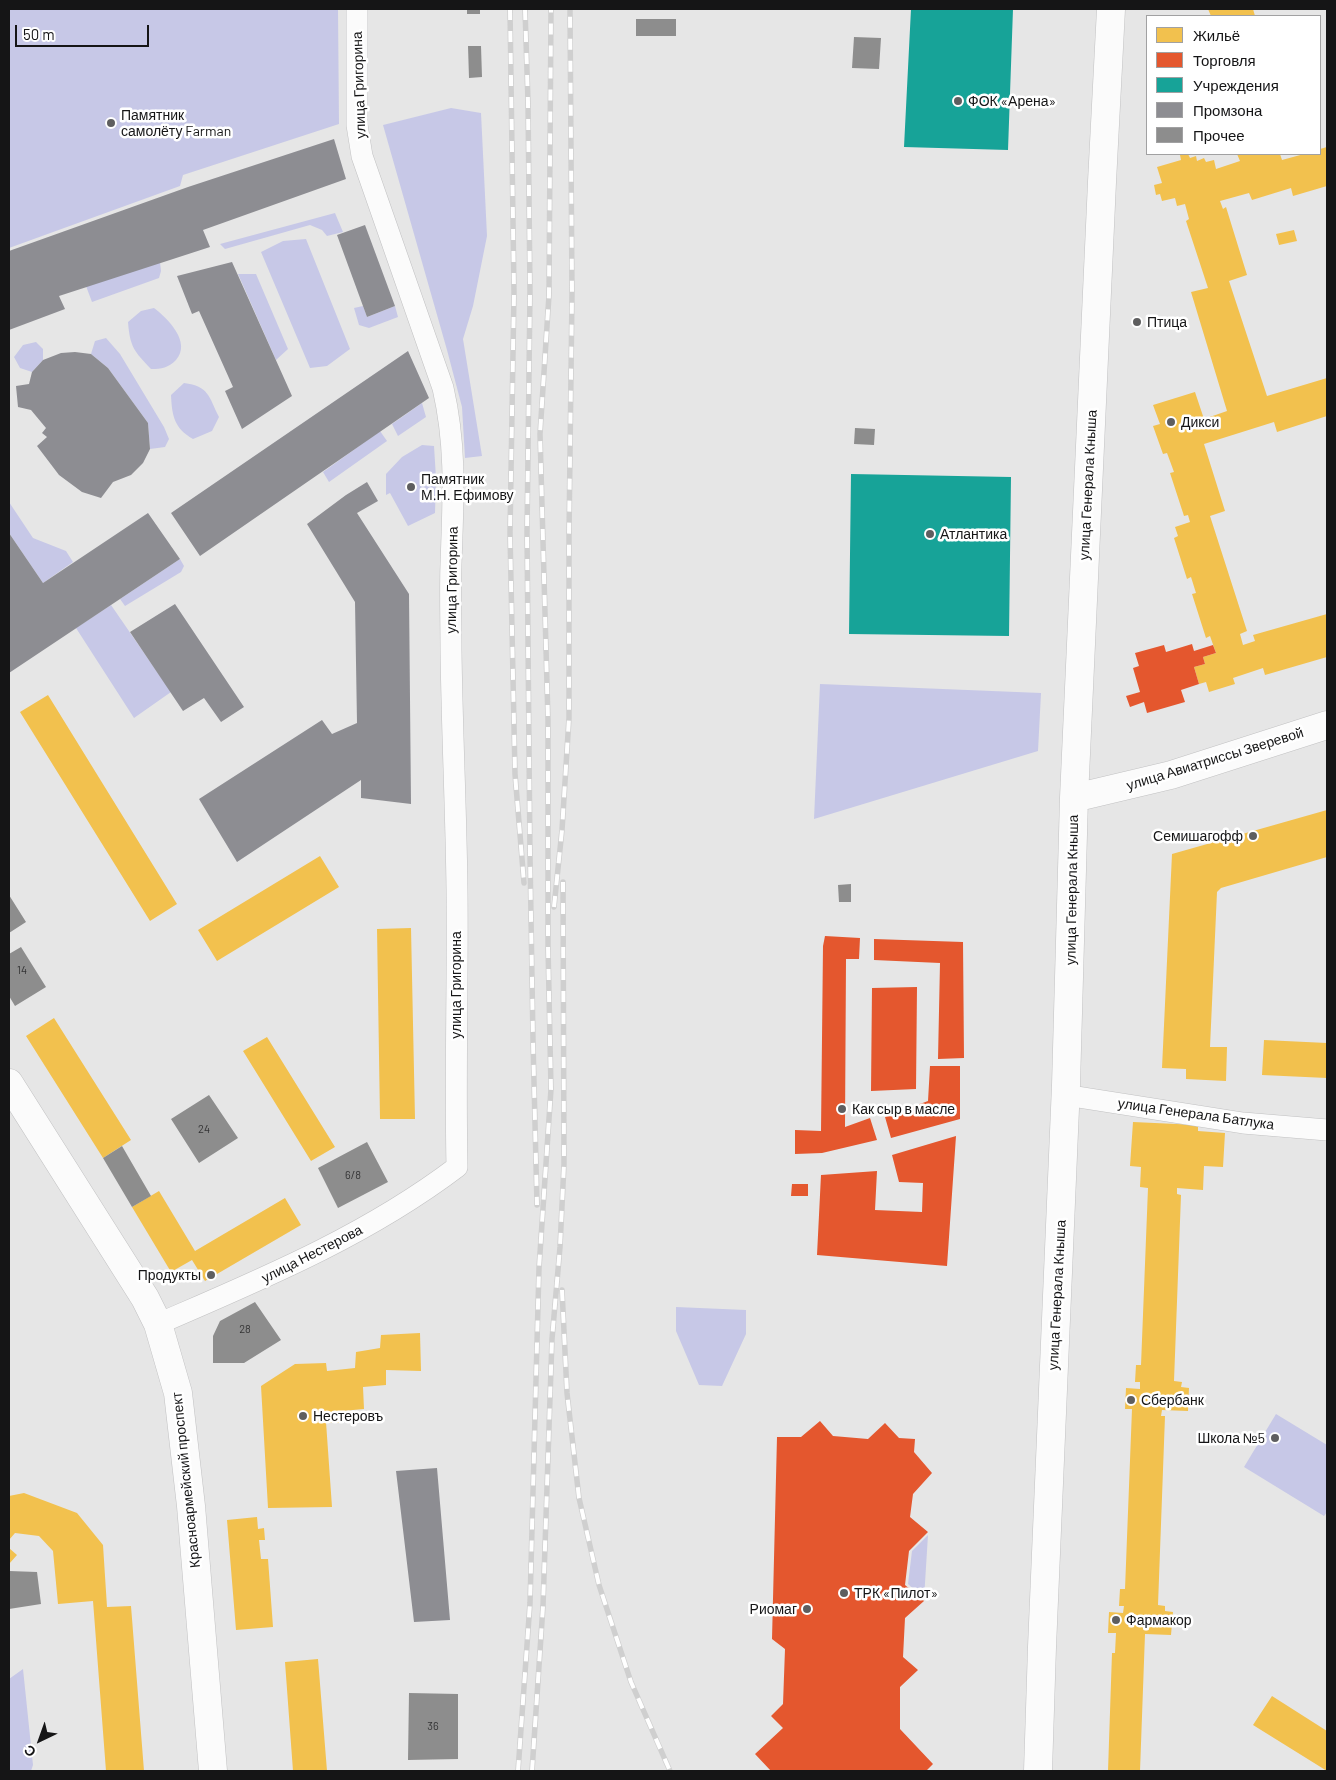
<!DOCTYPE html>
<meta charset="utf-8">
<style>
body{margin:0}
#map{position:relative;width:1336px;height:1780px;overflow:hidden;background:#e6e6e6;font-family:Barlow,sans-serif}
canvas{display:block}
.frame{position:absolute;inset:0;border:10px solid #151516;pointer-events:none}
.legend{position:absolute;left:1146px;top:15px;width:175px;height:140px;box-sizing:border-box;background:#fff;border:1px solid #a1a1a2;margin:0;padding:6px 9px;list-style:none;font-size:15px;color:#151516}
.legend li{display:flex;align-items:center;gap:10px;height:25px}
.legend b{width:25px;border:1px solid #a1a1a2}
.north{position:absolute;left:15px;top:1715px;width:50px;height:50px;-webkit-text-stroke:4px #fff;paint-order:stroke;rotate:222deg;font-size:14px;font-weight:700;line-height:20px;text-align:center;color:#151516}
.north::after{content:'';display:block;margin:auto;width:18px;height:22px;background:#151516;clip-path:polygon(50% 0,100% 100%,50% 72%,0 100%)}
.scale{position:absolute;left:15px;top:25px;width:134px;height:22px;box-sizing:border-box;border:2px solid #151516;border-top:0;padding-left:6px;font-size:15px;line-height:18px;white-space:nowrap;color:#151516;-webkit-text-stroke:4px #fff;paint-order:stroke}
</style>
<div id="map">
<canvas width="1336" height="1780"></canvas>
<div class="frame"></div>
<ul class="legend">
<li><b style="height:14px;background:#f2c14e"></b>Жильё</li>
<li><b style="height:14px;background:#e4572e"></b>Торговля</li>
<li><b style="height:14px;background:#17a398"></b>Учреждения</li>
<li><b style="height:14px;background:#8d8d92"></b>Промзона</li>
<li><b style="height:14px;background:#8d8d8d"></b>Прочее</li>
</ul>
<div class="north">С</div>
<div class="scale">50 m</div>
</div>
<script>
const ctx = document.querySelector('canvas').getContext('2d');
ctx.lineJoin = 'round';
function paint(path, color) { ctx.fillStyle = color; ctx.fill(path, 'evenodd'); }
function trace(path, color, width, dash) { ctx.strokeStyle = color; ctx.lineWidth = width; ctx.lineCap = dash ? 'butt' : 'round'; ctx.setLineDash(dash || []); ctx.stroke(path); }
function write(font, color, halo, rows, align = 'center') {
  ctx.font = font + ' Barlow,sans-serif'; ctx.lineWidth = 5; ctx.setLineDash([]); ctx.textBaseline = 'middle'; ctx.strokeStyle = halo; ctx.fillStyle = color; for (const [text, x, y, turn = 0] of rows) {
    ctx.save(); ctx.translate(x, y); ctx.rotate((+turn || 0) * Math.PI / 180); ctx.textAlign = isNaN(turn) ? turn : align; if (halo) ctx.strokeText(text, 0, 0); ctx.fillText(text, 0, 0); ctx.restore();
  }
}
const green = new Path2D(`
 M9 9H338L339 124 183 175 180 186 9 248Z
 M451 108 481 113 487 236 473 306 463 339 482 456 465 458 462 407 447 350 383 125Z
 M335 213 343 232 327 236 322 230 310 225 225 249 220 244Z
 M306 239 350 349 327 366 310 368 261 252 283 241Z
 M160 262 161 271 159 278 92 302 86 286Z
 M238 274H256L288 349 276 360Z
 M363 306 367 317 395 306 398 317 369 328 359 325 354 308Z
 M154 308C167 318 192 342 176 360 168 368 162 369 151 369 134 351 130 347 128 322L141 311Z
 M106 338 120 354 164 427 169 439 165 447 150 449 148 423 108 368 91 354 95 341Z
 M36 342 43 349V360L32 372 20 368 14 357 23 345Z
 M184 383C209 386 209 397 219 417L212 431 193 439C174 428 172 416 171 395Z
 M422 403 426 417 398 436 392 424Z
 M380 431 387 441 329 482 323 472Z
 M422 445 434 446 436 478 435 513 408 526 390 493 386 495V474L402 457Z
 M9 502 33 538 66 551 73 562 43 583 9 533Z
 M180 559 184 566 181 572 125 606 120 599Z
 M111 605 171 692 134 718 76 628Z
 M820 684 1041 693 1038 751 814 819Z
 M676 1307 746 1310V1334L722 1386 699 1385 676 1331Z
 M1276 1414 1327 1445V1512L1324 1516 1244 1467Z
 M928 1535 924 1599 908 1584 912 1551Z
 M23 1669 33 1765 31 1771H9V1679Z`);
const homes = new Path2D(`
 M1208 9H1253L1255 16H1211Z
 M1327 147V186L1293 196 1291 188 1252 200 1249 193 1220 201 1223 209 1226 207 1247 275 1229 281 1267 396 1327 378V416L1277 432 1274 422 1204 444 1225 511 1210 516 1247 631 1240 634 1243 645 1255 641 1253 635 1327 614V657L1265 675 1263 668 1233 678 1235 684 1209 692 1206 682 1199 684 1194 667 1205 664 1203 657 1216 653 1210 636 1206 638 1192 594 1196 593 1191 577 1187 579 1174 538 1178 536 1175 527 1190 522 1188 515 1184 516 1170 473 1174 472 1167 453 1163 454 1153 426 1160 424 1153 405 1195 392 1204 419 1227 411 1191 292 1208 288 1186 221 1189 219 1185 204 1177 206 1175 198 1162 201 1160 194 1156 195 1154 185 1162 183 1157 167 1181 160 1180 155 1185 154H1188L1190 158 1196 156 1197 161 1204 158 1206 162 1214 160 1216 169 1240 161 1237 154H1280L1282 160 1304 154H1320V149Z
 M1294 230 1297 241 1279 245 1276 234Z
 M48 695 177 904 150 921 20 712Z
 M1327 810V857L1221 888 1217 892 1210 1047H1227L1226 1081 1186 1079V1069L1162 1068 1172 854Z
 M320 856 339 887 217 961 198 930Z
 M411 928 415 1119H380L377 929Z
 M54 1018 131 1140 103 1158 26 1036Z
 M267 1037 335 1147 311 1161 243 1051Z
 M1264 1040 1327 1043V1078L1262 1075Z
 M1133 1122 1198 1125V1131L1225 1133 1223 1167 1204 1166 1203 1190 1177 1188V1194L1181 1195 1174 1381 1182 1382 1181 1387 1189 1388 1188 1411 1162 1410 1161 1416H1165L1158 1605 1165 1606V1611L1173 1612 1171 1635 1145 1634 1140 1771H1108L1112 1653H1115L1116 1633H1108L1109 1612 1123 1613 1124 1606H1119L1120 1589H1125L1132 1409H1125L1126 1388 1140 1389V1382H1135L1136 1365H1141L1148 1188 1140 1187 1141 1167 1130 1166Z
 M159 1191 195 1251 285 1198 301 1225 205 1281 192 1260 171 1272 132 1207Z
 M420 1333 421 1371 386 1370V1385L363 1387 364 1409 342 1411 343 1423 326 1422 332 1507 268 1508 261 1386 295 1364 326 1363 327 1371 355 1368 356 1352 380 1348 381 1335Z
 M24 1493 77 1513 103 1545 107 1607 131 1606 144 1771H106L93 1601 58 1604 53 1551 39 1536 15 1533 9 1540V1496Z
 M257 1517 258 1529 264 1528 265 1540H259L261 1559H268L273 1627 236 1630 227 1520Z
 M9 1548 17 1555 9 1564Z
 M318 1659 327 1771H293L285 1662Z
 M1272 1696 1327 1731V1771L1253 1725Z`);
const shops = new Path2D(`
 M1192 644 1194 651 1213 645 1216 653 1203 657 1205 664 1194 667 1199 684 1181 690 1185 702 1147 713 1144 702 1130 707 1126 696 1140 692 1133 668 1139 666 1135 653 1164 645 1166 652Z
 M825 936 860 938 859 959H846L845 1127 870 1118 877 1140 822 1153 795 1154V1130L821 1131 823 946Z
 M874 939 963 942 964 1058 938 1059 940 963 874 960Z
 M917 987 916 1089 871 1091 872 988Z
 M930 1066H960V1119L891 1138 885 1117 928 1101Z
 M956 1136 947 1266 817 1255 821 1175 877 1171 875 1210 922 1212 923 1183 899 1182 892 1155Z
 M792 1184H808V1196H791Z
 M820 1421 833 1436 868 1439 885 1423 899 1438 915 1439 914 1452 932 1473 913 1494 910 1517 928 1532 909 1551 905 1585 924 1601 905 1618 903 1657 918 1670 900 1687V1729L933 1764 926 1771H771L755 1754 783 1728 771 1716 783 1704 785 1649 772 1639 777 1437H801Z`);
const public = new Path2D(`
 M911 9H1013L1008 150 904 147Z
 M851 474 1011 477 1009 636 849 634Z`);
const industry = new Path2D(`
 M334 139 346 179 203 230 210 247 59 296 65 309 9 330V251L188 187Z
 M365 225 395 306 367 317 337 235Z
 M232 262 292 396 242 429 225 391 233 387 199 311 192 314 177 276Z
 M408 351 429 398 200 556 171 513Z
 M75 352 91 354 108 368 148 423 150 449 143 463 131 475 113 482 101 498 82 492 59 475 37 446 47 437 42 433 46 428 31 410 18 407 16 386 29 384 32 372 43 360 61 353Z
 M367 482 378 501 357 513 409 594 411 804 361 798V780L237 862 199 799 322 720 332 734 357 723 355 602 307 524 346 495Z
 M148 513 180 559 9 673V533L43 583Z
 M175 604 244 707 221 722 204 698 183 711 130 632Z
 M437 1468 450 1620 414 1622 396 1471Z`);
const building = new Path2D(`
 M467 9H480V14H467Z
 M636 19H676V36H636Z
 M854 37 881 38 879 69 852 68Z
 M468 46H481L482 77 469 78Z
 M855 428 875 429 874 445 854 444Z
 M851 884V902H839L838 885Z
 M9 895 26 922 9 933Z
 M21 947 46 987 15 1006 9 996V954Z
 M209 1095 238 1138 199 1163 171 1119Z
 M367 1142 388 1182 338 1208 318 1168Z
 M122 1146 151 1196 132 1207 103 1158Z
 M255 1302 281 1340 244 1363H213V1336L220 1321Z
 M9 1571 37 1572 41 1604 9 1609Z
 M409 1693 458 1694V1759L408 1760Z`);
const street = new Path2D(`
 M1065 1095 1243 1123 1327 1130
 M158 1324C262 1279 366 1236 457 1167 455 1074 458 981 457 889 456 809 452 729 451 650 451 621 450 592 451 564 453 502 457 449 443 388L362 156 357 125V9`);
const secondary = new Path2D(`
 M1074 798 1171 775 1327 725
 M9 1083 145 1298 158 1324 178 1393 191 1506 213 1771
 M1038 1771 1042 1647 1066 1085 1074 798 1102 182 1111 9`);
const rail = new Path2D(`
 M510 9 514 293 510 533 515 774 524 883
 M525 9 528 102 530 293 527 533 530 855 533 1041 537 1205
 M554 907 562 830 569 718V535L572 294 570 9
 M562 1290 567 1393 579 1498 599 1585 631 1682 670 1771
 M518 1771 530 1603 539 1268 551 1089 548 946V720L540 434 549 295 551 9
 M532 1771 543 1606 552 1339 560 1247 564 1164 563 882`);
const markers = [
 [958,101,5,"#5e5e5f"],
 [111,123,5,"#5e5e5f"],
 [1137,322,5,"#5e5e5f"],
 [1171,422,5,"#5e5e5f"],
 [411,487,5,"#5e5e5f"],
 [930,534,5,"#5e5e5f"],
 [1253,836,5,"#5e5e5f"],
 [842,1109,5,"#5e5e5f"],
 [211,1275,5,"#5e5e5f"],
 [1131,1400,5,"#5e5e5f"],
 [303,1416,5,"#5e5e5f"],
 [1275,1438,5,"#5e5e5f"],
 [844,1593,5,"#5e5e5f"],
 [807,1609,5,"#5e5e5f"],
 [1116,1620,5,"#5e5e5f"]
];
const numberNames = [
 ["14",22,970],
 ["24",204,1129],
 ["6/8",353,1175],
 ["28",245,1329],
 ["36",433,1726]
];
const streetNames = [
 ["улица Григорина",359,85,-92],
 ["улица Генерала Кныша",1088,485,-87],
 ["улица Григорина",452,580,-89],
 ["улица Авиатриссы Зверевой",1215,759,-17],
 ["улица Генерала Кныша",1072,890,-89],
 ["улица Григорина",456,985,-90],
 ["улица Генерала Батлука",1196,1114,8],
 ["улица Нестерова",312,1254,-27],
 ["улица Генерала Кныша",1057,1295,-87],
 ["Красноармейский проспект",186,1480,-96]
];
const poiNames = [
 ["ФОК «Арена»",968,101],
 ["Памятник",121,115],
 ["самолёту Farman",121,131],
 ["Птица",1147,322],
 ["Дикси",1181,422],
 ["Памятник",421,479],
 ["М.Н. Ефимову",421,495],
 ["Атлантика",940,534],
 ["Семишагофф",1243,836,"right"],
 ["Как сыр в масле",852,1109],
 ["Продукты",201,1275,"right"],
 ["Сбербанк",1141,1400],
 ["Нестеровъ",313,1416],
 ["Школа №5",1265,1438,"right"],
 ["ТРК «Пилот»",854,1593],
 ["Риомаг",797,1609,"right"],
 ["Фармакор",1126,1620]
];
paint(green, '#c7c8e7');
paint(homes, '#f2c14e');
paint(shops, '#e4572e');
paint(public, '#17a398');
paint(industry, '#8d8d92');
paint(building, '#8d8d8d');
trace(street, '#c1c1c2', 22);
trace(secondary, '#c1c1c2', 29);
trace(street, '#fbfbfb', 21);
trace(secondary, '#fbfbfb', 28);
trace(rail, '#cfcfcf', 5.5);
trace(rail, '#fff', 4, [11]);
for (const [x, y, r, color] of markers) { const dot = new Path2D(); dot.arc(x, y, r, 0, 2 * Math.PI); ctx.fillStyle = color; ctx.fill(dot); trace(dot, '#fff', 2); }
write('11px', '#333334', null, numberNames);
write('14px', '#151516', '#fff', streetNames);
write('14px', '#151516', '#fff', poiNames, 'left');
</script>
